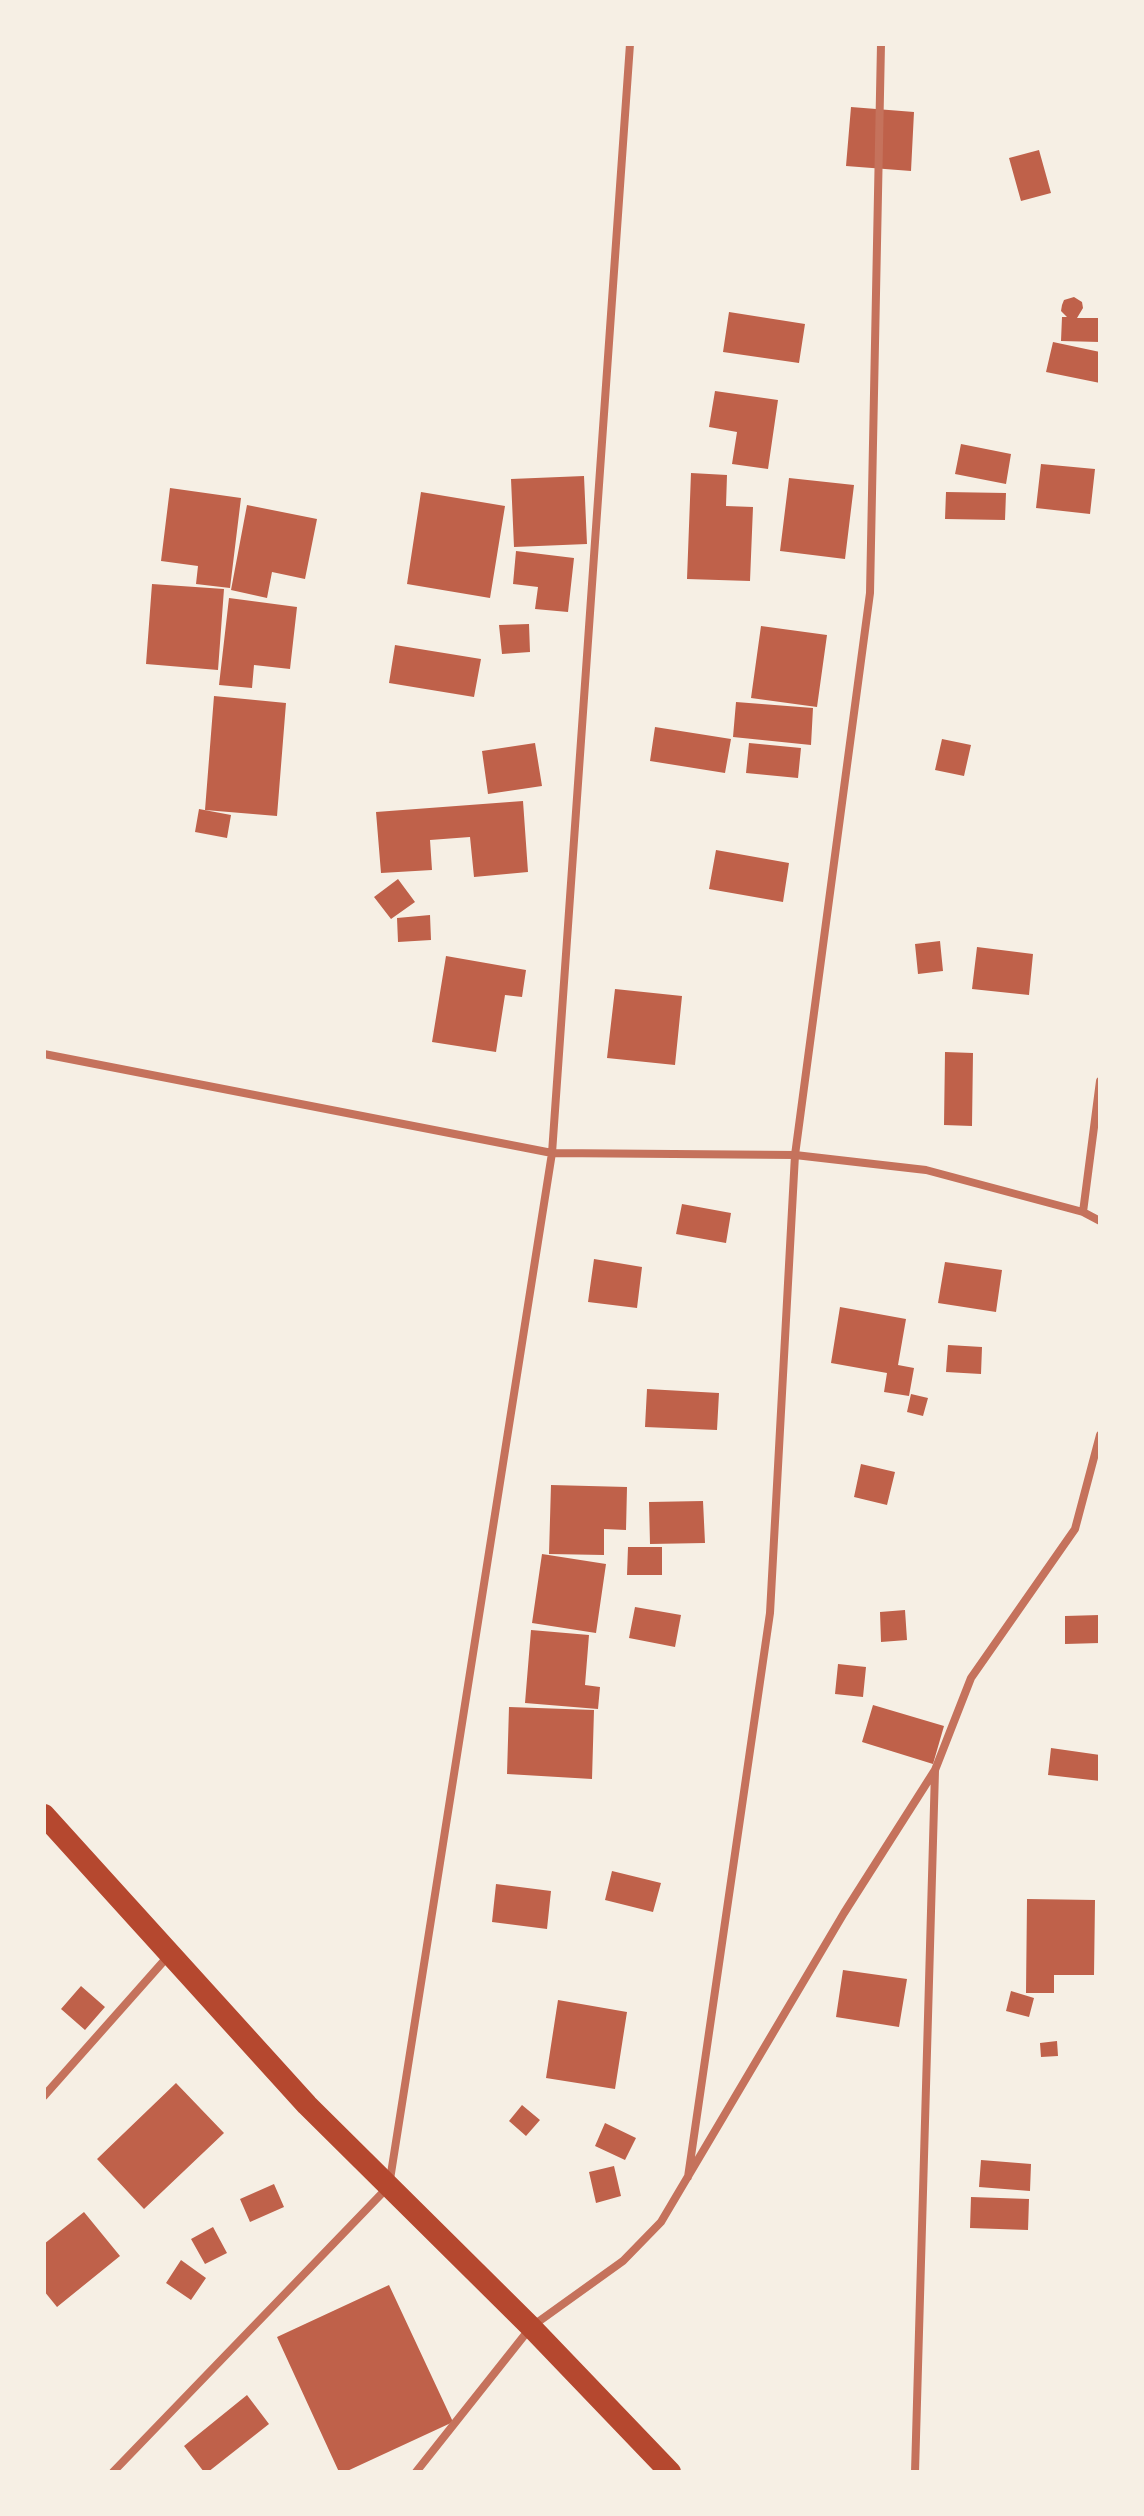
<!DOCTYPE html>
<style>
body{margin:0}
#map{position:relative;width:1144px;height:2516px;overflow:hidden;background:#f6efe4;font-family:"Noto Serif",serif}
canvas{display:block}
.frame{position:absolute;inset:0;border:46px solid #f6efe4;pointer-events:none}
</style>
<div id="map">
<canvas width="1144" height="2516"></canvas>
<div class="frame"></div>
</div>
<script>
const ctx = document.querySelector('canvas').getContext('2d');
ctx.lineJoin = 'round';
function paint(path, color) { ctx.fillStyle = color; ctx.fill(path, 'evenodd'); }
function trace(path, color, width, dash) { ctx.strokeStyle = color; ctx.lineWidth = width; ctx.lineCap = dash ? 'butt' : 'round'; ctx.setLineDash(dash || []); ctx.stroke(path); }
const building = new Path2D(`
 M851 107 914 112 911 171 846 166Z
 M1039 150 1051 193 1021 201 1009 158Z
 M1074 297 1082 302 1083 308 1077 318H1100V342L1061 341 1062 317H1067L1061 311 1062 305 1064 300Z
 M729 312 805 324 799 363 723 352Z
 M1053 342 1100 352V383L1046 372Z
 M715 391 778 400 768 469 732 464 737 432 709 427Z
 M961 444 1011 454 1006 484 955 474Z
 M1041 464 1095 469 1090 514 1036 508Z
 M691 473 727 475 726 506 753 507 750 581 687 579Z
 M584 476 587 544 514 547 511 479Z
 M789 478 854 485 845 559 780 551Z
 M170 488 241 498 230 588 196 584 198 566 161 561Z
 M421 492 505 506 490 598 407 584Z
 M946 492 1006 493 1005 520 945 519Z
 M247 505 317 519 305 579 272 572 267 598 231 590Z
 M516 551 574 558 568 612 535 609 538 587 513 584Z
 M152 584 224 589 218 670 146 664Z
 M229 598 297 607 290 669 254 665 252 688 219 685Z
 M529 624 530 652 502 654 499 625Z
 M761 626 827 635 817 707 751 698Z
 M395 645 481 659 474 697 389 683Z
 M214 696 286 703 277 816 205 810Z
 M736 702 813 708 811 745 733 737Z
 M655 727 731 739 725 773 650 761Z
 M942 739 971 745 964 776 935 770Z
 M535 743 542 786 488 794 482 751Z
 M749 743 801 748 798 778 746 773Z
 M523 801 528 872 474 877 470 837 430 840 432 870 381 873 376 812Z
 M199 809 231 815 227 838 195 832Z
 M716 850 789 863 783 902 709 889Z
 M398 879 415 902 391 919 374 897Z
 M430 915 431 940 398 942 397 918Z
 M940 941 943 971 918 974 915 944Z
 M977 947 1033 954 1029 995 972 989Z
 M446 956 526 970 522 997 505 995 496 1052 432 1042Z
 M615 989 682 996 675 1065 607 1058Z
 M945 1052 973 1053 972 1126 944 1125Z
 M682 1204 731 1213 726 1243 676 1234Z
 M594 1259 642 1267 637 1308 588 1302Z
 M945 1262 1002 1270 996 1312 938 1303Z
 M840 1307 906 1319 898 1365 914 1368 909 1396 884 1392 887 1373 831 1363Z
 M948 1345 982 1347 981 1374 946 1372Z
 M647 1389 719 1393 717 1430 645 1427Z
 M911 1394 928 1398 923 1416 907 1412Z
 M861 1464 895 1472 887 1505 854 1497Z
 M551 1485 627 1487 626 1530 604 1529V1555L549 1554Z
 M703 1501 705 1543 650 1544 649 1502Z
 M628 1547H662V1575H627Z
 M542 1554 606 1564 596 1633 532 1623Z
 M635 1607 681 1615 675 1647 629 1638Z
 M905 1610 907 1640 881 1642 880 1612Z
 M1100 1615V1643L1065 1644V1616Z
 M531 1630 589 1635 585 1685 600 1687 598 1709 525 1703Z
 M838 1664 866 1667 863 1697 835 1694Z
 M873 1705 944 1726 933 1764 862 1742Z
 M509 1707 594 1710 592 1779 507 1774Z
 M1051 1748 1100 1755V1781L1048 1775Z
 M612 1871 661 1883 653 1912 605 1900Z
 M496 1884 551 1891 547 1929 492 1922Z
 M1027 1899 1095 1900 1094 1975H1054V1993H1026Z
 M843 1970 907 1979 899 2027 836 2017Z
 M81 1986 105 2007 85 2030 61 2009Z
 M1011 1991 1034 1998 1029 2017 1006 2011Z
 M558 2000 627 2012 615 2089 546 2078Z
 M1057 2041 1058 2056 1041 2057 1040 2043Z
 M176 2083 224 2133 144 2209 97 2159Z
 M522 2105 540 2120 526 2136 509 2121Z
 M605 2123 636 2138 625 2160 595 2146Z
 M981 2160 1031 2164 1030 2191 979 2187Z
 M614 2166 621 2196 596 2203 589 2172Z
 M274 2184 284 2207 250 2222 240 2199Z
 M971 2197 1029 2199 1028 2230 970 2228Z
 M84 2212 120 2256 57 2307 44 2291V2244Z
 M213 2227 227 2253 205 2264 191 2239Z
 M181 2260 206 2278 191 2300 166 2283Z
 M389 2285 453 2422 345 2472H339L277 2337Z
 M247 2395 269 2424 208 2472H204L184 2446Z`);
const minor = new Path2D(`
 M44 1054 552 1153 795 1155 926 1170 1083 1212 1100 1221
 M1083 1212 1100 1081
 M44 2096 170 1954
 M688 2177 770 1613 795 1155 870 593 881 44
 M113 2472 389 2186 552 1153 630 44
 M416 2472 531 2327 623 2261 661 2222 844 1913 935 1770 971 1678 1075 1529 1100 1435
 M915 2472 935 1771`);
const trunk = new Path2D(`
 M44 1815 307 2105 531 2327 670 2472`);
paint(building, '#bf614a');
trace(minor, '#c5725c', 8);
trace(trunk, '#b5482f', 22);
</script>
